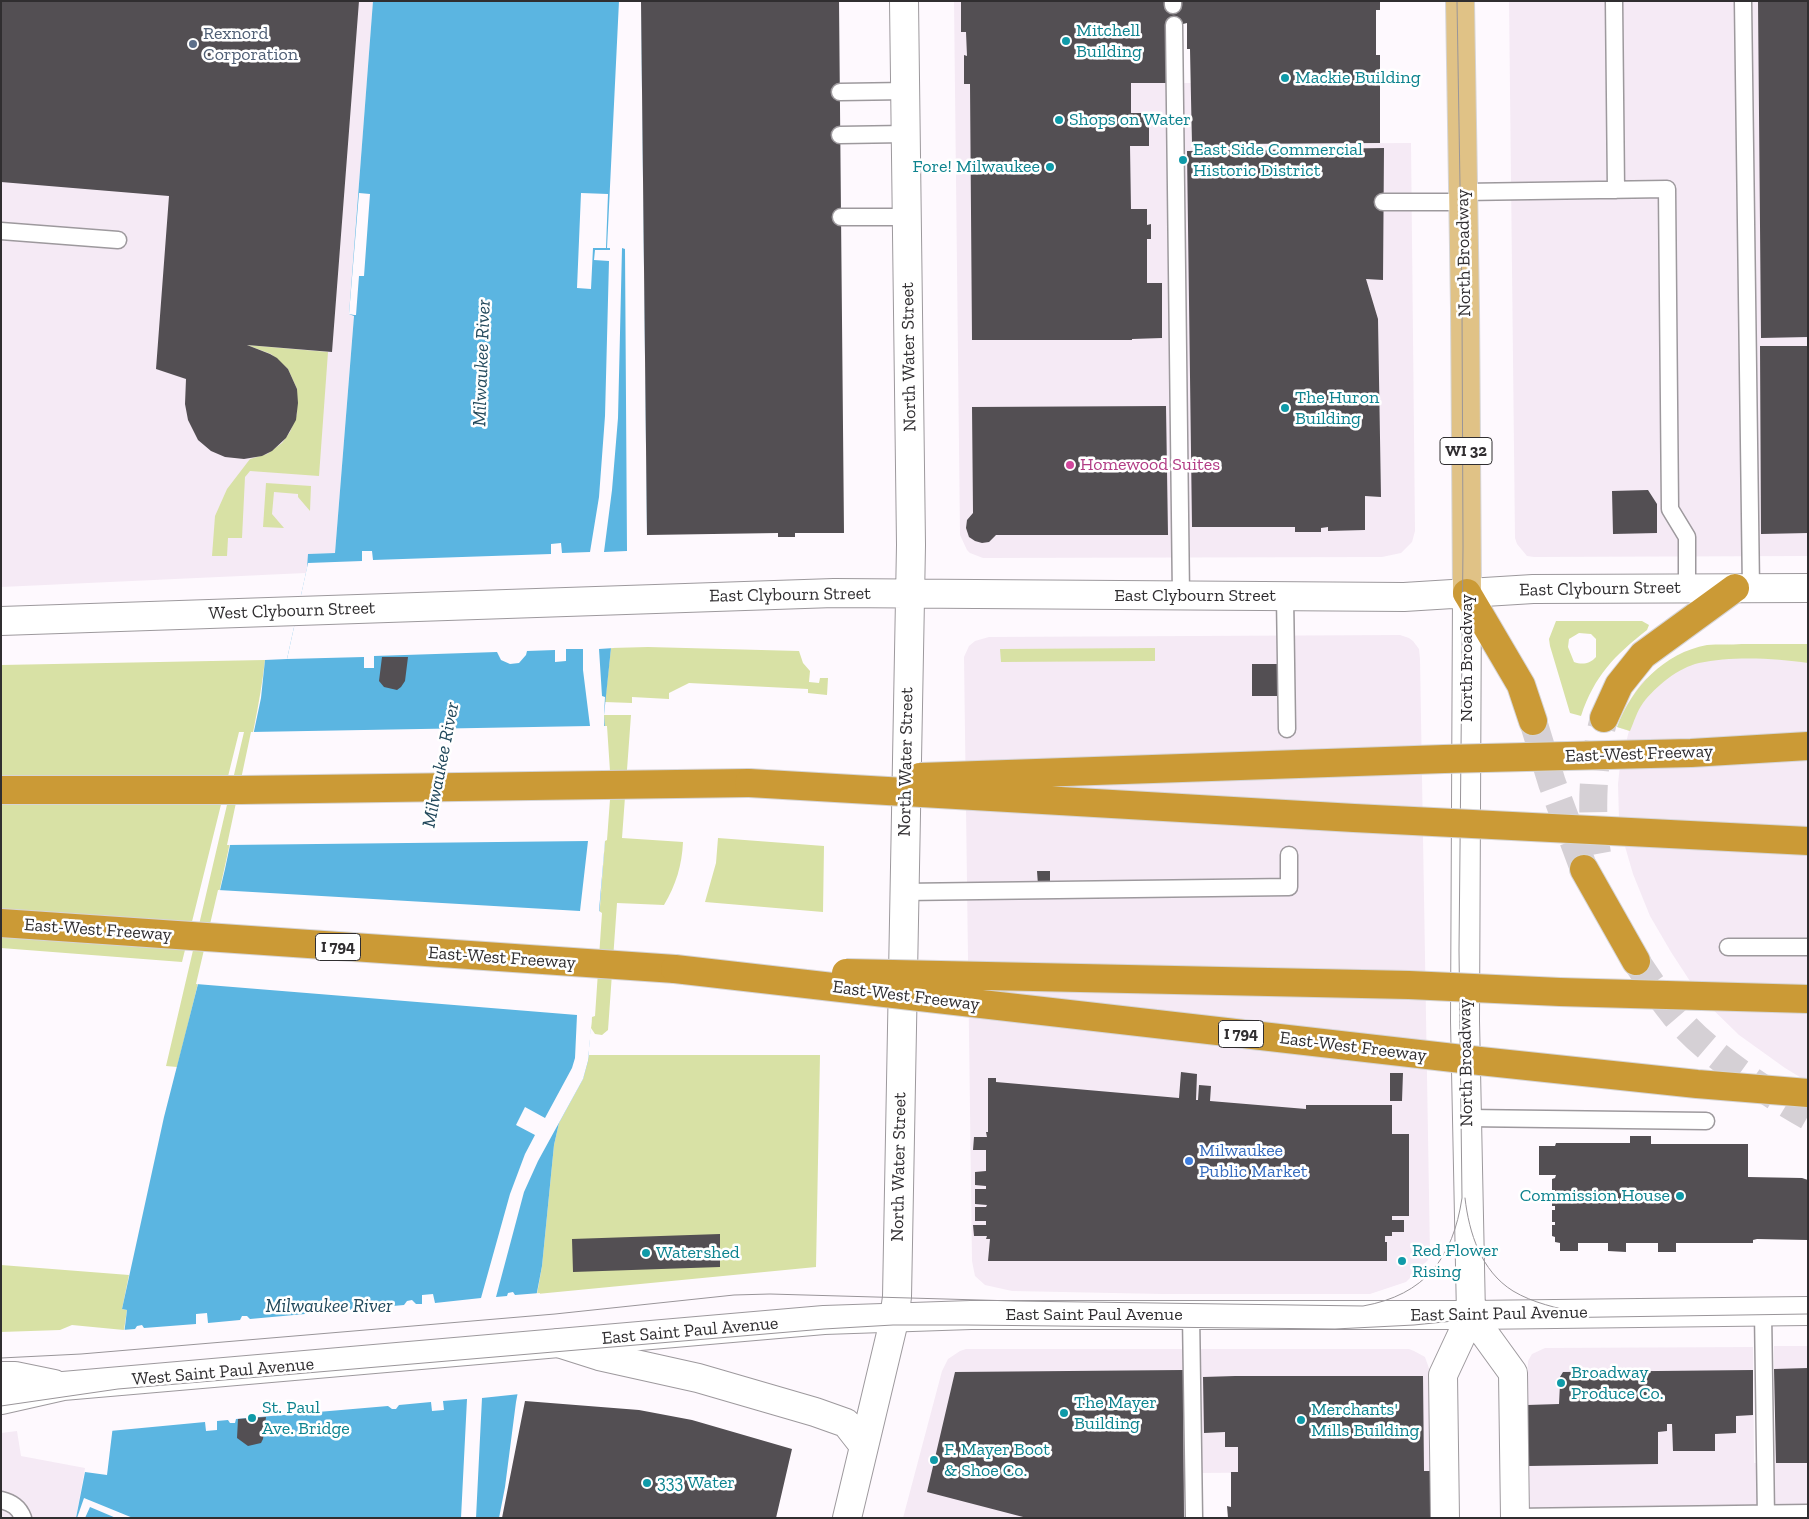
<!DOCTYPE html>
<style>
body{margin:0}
#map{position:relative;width:1809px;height:1519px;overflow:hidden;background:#fef9fe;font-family:"Zilla Slab",serif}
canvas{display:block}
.frame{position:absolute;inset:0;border:2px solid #302e30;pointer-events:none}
</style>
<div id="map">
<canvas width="1809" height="1519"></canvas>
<div class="frame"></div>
</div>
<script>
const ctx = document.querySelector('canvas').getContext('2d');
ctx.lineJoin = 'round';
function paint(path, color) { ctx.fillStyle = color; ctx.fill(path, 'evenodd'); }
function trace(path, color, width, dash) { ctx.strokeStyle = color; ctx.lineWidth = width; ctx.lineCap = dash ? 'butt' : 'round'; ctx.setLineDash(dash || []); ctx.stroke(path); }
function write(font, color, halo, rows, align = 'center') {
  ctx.font = font + ' "Zilla Slab",serif'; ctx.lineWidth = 5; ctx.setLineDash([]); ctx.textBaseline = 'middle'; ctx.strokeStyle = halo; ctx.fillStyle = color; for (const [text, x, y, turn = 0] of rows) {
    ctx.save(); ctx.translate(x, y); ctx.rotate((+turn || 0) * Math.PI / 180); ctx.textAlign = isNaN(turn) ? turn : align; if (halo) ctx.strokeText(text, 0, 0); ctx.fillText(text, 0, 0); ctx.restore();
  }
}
const built = new Path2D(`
 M1 1H373L349 314 354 315 335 553 309 554 306 573 1 587Z
 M954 1H1181L1182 83H1191V147H1232V144L1411 143 1415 531 1412 542 1401 553 1382 557 983 558 970 553 967 550 960 535Z
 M1509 1H1808V556L1534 557 1527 556 1517 544 1515 538Z
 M1400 635 1409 638 1413 641 1419 649 1420 659 1430 1254 1428 1260 1406 1282 1370 1294H1163L1012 1291 985 1285 975 1276 972 1261 964 657 969 646 975 641 989 637Z
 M1808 644V1082L1785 1068 1739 1035 1701 998 1671 952 1650 916 1633 874 1622 836 1619 819 1618 784 1620 765 1629 731 1617 727 1627 704 1642 682 1663 665 1684 652 1715 645Z
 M1774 1346H1808V1518H1528L1527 1391 1528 1361 1532 1354 1545 1348 1753 1347 1754 1463H1775Z
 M966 1349H1183L1184 1518H903L942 1371 948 1359 960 1351Z
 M1199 1349H1409L1414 1351 1425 1357 1431 1374V1471L1200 1473Z
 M17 1431 21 1456 85 1468 76 1518H1V1433Z`);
const green = new Path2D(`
 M247 345 328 352 319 476 250 471 245 477 242 538H228L227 556H212L215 516 227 489 250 459 267 454 282 443 290 432 297 414V389L288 369 271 354Z
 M266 483 311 486 310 511 298 497V494L274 492 272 514 284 528 263 527Z
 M1556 621H1642L1649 625 1647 630C1614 656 1595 675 1581 716L1570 713 1550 646 1549 639ZM1579 633 1591 634 1596 639V657C1590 664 1582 665 1574 662L1568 647 1569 639Z
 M1808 644V663C1775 658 1731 656 1699 663 1678 668 1656 686 1643 703 1637 711 1634 722 1630 731L1617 727C1632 687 1664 653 1707 645 1718 644 1731 645 1742 644 1764 644 1786 644 1808 644Z
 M648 647 799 651 803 663 810 671 809 682 819 683 820 678H828L827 695 808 693V689L689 683 669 693V699L632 697V703L605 702 611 648Z
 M1155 648V661L1001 662 1000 649Z
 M265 660C260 704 250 746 241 790 222 883 201 975 177 1067L166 1066 244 732H239L182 962 1 948V665Z
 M604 715H631L622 838 683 842C682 865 676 885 664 905L617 903 608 1030 602 1035 595 1034 591 1028 609 786Z
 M718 838 824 846 823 912 705 902 716 863Z
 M589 1055H820L816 1267 537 1294 542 1266 554 1145 559 1123 583 1079Z
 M1 1265 129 1275 122 1309 127 1310 124 1330 72 1325 60 1330 1 1332Z`);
const water = new Path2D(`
 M373 1H641L647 535 627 551 611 648 604 715 609 786 588 1061 583 1079 559 1123 554 1145 542 1266 516 1402 505 1487 499 1518H76L85 1472 107 1475 127 1310 122 1309 164 1117 198 984 225 869 261 698 265 660 287 659 307 568 308 554 335 553 354 316 349 314Z`);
const pier = new Path2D(`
 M619 1H641L647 535 641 553 629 554 614 648 599 649 602 696 605 697 604 715V726H607L611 786 607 840 605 841 599 911 602 913 595 1016 592 1017 588 1061 583 1079 538 1161 524 1192 496 1297 507 1296 508 1293 513 1292 515 1295 540 1293 530 1346 520 1394 482 1398 476 1518H461L467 1399 443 1401 444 1410 432 1411 431 1402 399 1405 396 1409H392L388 1406 236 1419 235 1423H230L228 1420 217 1421V1430L206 1431 205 1422 110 1431 122 1330 135 1329 137 1326 142 1325 144 1328 196 1324V1314L207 1313 208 1323 240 1320 242 1316H247L250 1319 404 1305 407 1301 412 1300 416 1304H422V1295L433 1294 435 1303 481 1298 510 1194 525 1154 535 1135 516 1125 525 1107 545 1118 572 1068 575 1058 577 1015 196 984 218 890 580 911 588 841 227 845 251 732 590 726 583 670V649H566V661L555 662V650L527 651 526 655 519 663 510 664 501 660 497 652 374 656V668H364V657L287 659 308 563 362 561V551H372L373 560 551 554V544L561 543 562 553 590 552 599 497 605 416 609 261 594 260 595 250H610V248H607ZM622 248 625 249 627 551 604 552 612 490 618 418Z
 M359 193 370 194 364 276H359L356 315H354L349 314Z
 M581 193 608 194 606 248H593L591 289 577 288Z
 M84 1498 133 1518H116L90 1507 85 1518H77Z`);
const building = new Path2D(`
 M1 1H359L332 352 247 345 270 354 277 358 288 369 297 389 298 403 296 420 286 438 272 451 262 456 244 459 225 457 211 451 198 440 188 420 185 404 186 379 156 369 169 196 1 182Z
 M641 1H839L844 533H795V537H778V533L647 535Z
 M961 1H1166V8L1183 1H1380V10H1376V55H1380V143L1232 144V147H1192L1190 49H1187V23L1183 24V22L1166 28V83H1131V113H1149V146H1130L1131 209H1147V225L1151 224V239H1147V283H1162V338L1132 339V340H972L970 84H964V55L967 56 966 32H961Z
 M1758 1H1808V337L1761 338Z
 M1384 148 1383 280 1366 279 1378 319 1381 497 1365 496V530L1328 531V527L1321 528V532H1295V527H1192L1187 151Z
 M1760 346H1808V533L1761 534Z
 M1166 406 1168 535H996L989 542 982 543 975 541 969 537 966 528 967 520 973 513 972 407Z
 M1648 490 1657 504V533L1613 534 1612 491Z
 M382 657H408L405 681 401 687 397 690 384 687 379 681Z
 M1252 664H1281V696H1252Z
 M1037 871H1050V884L1038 885Z
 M1181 1072 1197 1074 1196 1100H1198L1199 1085 1211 1086 1210 1101 1306 1109V1105H1392V1134H1409V1216H1392V1220H1404V1232H1392V1236H1385V1242H1387V1261H988L990 1239H986L987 1236H974L973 1225H986V1221H975V1207H986L987 1205 975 1204V1189H986V1186L975 1185V1172L986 1171V1150H973L974 1137H987L986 1132H988V1078H996V1082L1179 1098Z
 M1390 1073H1403L1402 1101H1390Z
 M1630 1136H1651V1144H1748V1177L1802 1178 1808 1180V1240L1757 1239 1753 1240V1243H1676V1252H1658V1243H1626V1252L1608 1251V1243H1578V1251H1560V1243L1555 1242V1237L1552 1236V1225H1555V1222H1552V1210H1555V1206H1552V1193H1555V1190H1552V1179L1555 1178 1556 1175H1539V1146H1555L1556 1143H1630Z
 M720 1234V1267L573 1272 572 1239Z
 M1808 1368V1463H1776L1774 1369Z
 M1183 1370 1184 1518H1027L927 1492 955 1372Z
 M1753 1370V1415L1736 1416V1433L1715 1434V1451H1673L1672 1424H1667V1431L1658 1432V1464L1528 1466 1527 1405 1559 1404 1560 1384 1561 1382 1560 1377 1563 1372Z
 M1235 1376H1423L1424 1471H1431V1518H1228L1227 1506 1231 1507V1472H1238V1447H1225V1432L1204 1433 1203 1377Z
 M525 1401 639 1410 692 1420 792 1449 776 1518H502Z
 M266 1417 263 1439 261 1443 248 1446 237 1438 238 1419Z`);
const motorwayTunnel = new Path2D(`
 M1533 721 1552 783 1584 869
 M1597 854C1590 814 1593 758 1604 718
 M1636 961C1648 979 1660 997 1674 1014 1706 1053 1764 1091 1808 1116`);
const service = new Path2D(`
 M1173 1V5
 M1614 1 1616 190
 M1743 1 1751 589
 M1174 25 1181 596
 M840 92 906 91
 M840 135 906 134
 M1463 192 1667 189 1670 509 1687 537V588
 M1383 202H1464
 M841 217H907
 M1 231 118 240
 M1285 596 1287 729
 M903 892 1289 887V855
 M1728 947H1808
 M1467 1118 1706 1121
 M1763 1311 1766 1518
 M1191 1314 1194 1518
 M1 1500C12 1503 19 1507 23 1518
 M1515 1517 1808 1513`);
const minor = new Path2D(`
 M1471 1315 1513 1373 1515 1518
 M1445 1518 1443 1375 1471 1315`);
const tertiary = new Path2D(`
 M1 1376H15L54 1384
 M1 1400 63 1386 824 1320 971 1315H1471`);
const secondary = new Path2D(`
 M1467 593 1465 1021 1471 1315 1808 1311
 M1 621 834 593 1404 597 1533 589 1808 588
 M558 1343 599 1356 698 1378 815 1412 846 1423 864 1446
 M847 1518 893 1325 897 1297 911 545 904 1`);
const primary = new Path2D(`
 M1460 1 1465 308 1467 593`);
const motorway = new Path2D(`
 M1467 593 1521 685 1533 721
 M1604 718 1619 685 1643 655 1735 588
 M1 790H241L749 783
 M1584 869 1636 961
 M1 923 675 969`);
const tram = new Path2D(`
 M1465 1198C1469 1233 1481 1271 1513 1291 1533 1303 1557 1308 1579 1313
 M1 1358 81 1354 555 1314 734 1295 770 1294 1015 1301 1363 1306C1425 1295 1453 1258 1462 1198L1459 950 1463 547 1462 307 1457 1
 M1 1406 118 1389 824 1329 893 1325H966L1335 1329 1414 1325 1473 1319 1808 1314`);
const motorwayBridge = new Path2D(`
 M920 777 1444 759 1691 753 1808 746
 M749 783 1354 818 1808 841
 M675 969 1480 1061 1697 1084 1808 1093
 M846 973 1409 985 1560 992 1808 999`);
const markers = [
 [1066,41,5,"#0f9aa8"],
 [193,44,5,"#5c6f8a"],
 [1285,78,5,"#0f9aa8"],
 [1059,120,5,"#0f9aa8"],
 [1183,160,5,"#0f9aa8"],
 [1050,167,5,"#0f9aa8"],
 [1285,408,5,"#0f9aa8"],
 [1070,465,5,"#d1479c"],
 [1189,1161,5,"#3f7fe0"],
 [1680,1196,5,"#0f9aa8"],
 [646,1253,5,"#0f9aa8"],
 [1402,1261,5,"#0f9aa8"],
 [1561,1383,5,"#0f9aa8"],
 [1064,1413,5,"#0f9aa8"],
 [252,1418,5,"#0f9aa8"],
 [1301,1420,5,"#0f9aa8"],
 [934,1460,5,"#0f9aa8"],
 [647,1483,5,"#0f9aa8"]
];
const shields = [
 [1466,451,52],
 [338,947,45],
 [1241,1034,45]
];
const shieldNames = [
 ["WI 32",1466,451],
 ["I 794",338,947],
 ["I 794",1241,1034]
];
const cultureNames = [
 ["Mitchell",1076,31],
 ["Building",1076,52],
 ["Mackie Building",1295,78],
 ["Shops on Water",1069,120],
 ["East Side Commercial",1193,150],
 ["Historic District",1193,171],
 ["Fore! Milwaukee",1040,167,"right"],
 ["The Huron",1295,398],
 ["Building",1295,419],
 ["Commission House",1670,1196,"right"],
 ["Red Flower",1412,1251],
 ["Rising",1412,1272],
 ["Watershed",656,1253],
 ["Broadway",1571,1373],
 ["Produce Co.",1571,1394],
 ["The Mayer",1074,1403],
 ["Building",1074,1424],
 ["St. Paul",262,1408],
 ["Ave. Bridge",262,1429],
 ["Merchants'",1311,1410],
 ["Mills Building",1311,1431],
 ["F. Mayer Boot",944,1450],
 ["& Shoe Co.",944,1471],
 ["333 Water",657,1483]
];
const serviceNames = [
 ["Rexnord",203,34],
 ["Corporation",203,55]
];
const streetNames = [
 ["North Broadway",1464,253,-91],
 ["North Water Street",909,357,-91],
 ["East Clybourn Street",1600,589,-1],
 ["East Clybourn Street",790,595,-1],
 ["East Clybourn Street",1195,596],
 ["West Clybourn Street",292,611,-2],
 ["North Broadway",1467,658,-90],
 ["East-West Freeway",1639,754,-2],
 ["North Water Street",906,762,-89],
 ["East-West Freeway",98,930,4],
 ["East-West Freeway",502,958,4],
 ["East-West Freeway",906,996,7],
 ["East-West Freeway",1353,1047,7],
 ["North Broadway",1466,1063,-91],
 ["North Water Street",899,1167,-89],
 ["East Saint Paul Avenue",1499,1314,-1],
 ["East Saint Paul Avenue",1094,1315],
 ["East Saint Paul Avenue",690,1331,-5],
 ["West Saint Paul Avenue",223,1372,-5]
];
const hotelNames = [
 ["Homewood Suites",1080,465]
];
const shopNames = [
 ["Milwaukee",1199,1151],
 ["Public Market",1199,1172]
];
const waterNames = [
 ["Milwaukee River",482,363,-88],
 ["Milwaukee River",441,765,-79],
 ["Milwaukee River",329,1307]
];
paint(built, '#f5eaf5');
paint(green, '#d8e1a5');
paint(water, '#5bb5e1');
paint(pier, '#fef9fe');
paint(building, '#534f53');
trace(motorwayTunnel, '#d5d0d5', 28, [28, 14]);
trace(service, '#9d999d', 19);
trace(minor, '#9d999d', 30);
trace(tertiary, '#9d999d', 30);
trace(secondary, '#9d999d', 30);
trace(primary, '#d6d5d6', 30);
trace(motorway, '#d6d5d6', 30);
trace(service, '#fff', 16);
trace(minor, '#fff', 28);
trace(tertiary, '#fff', 28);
trace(secondary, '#fff', 28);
trace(primary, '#e0c286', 28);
trace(motorway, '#cb9a36', 28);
trace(tram, '#999599', 1);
trace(motorwayBridge, '#d6d5d6', 30, []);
trace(motorwayBridge, '#cb9a36', 28);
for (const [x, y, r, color] of markers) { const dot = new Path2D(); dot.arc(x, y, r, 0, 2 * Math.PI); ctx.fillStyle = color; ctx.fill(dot); trace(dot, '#fff', 2); }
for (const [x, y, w] of shields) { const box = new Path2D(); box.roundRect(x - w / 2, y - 13.5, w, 27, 4); ctx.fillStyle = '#fff'; ctx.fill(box); trace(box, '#302e30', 1); }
write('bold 16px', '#302e30', null, shieldNames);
write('18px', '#0d838f', '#fff', cultureNames, 'left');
write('18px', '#4e5e75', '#fff', serviceNames, 'left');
write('18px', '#302e30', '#fff', streetNames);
write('18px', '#b23c85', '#fff', hotelNames, 'left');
write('18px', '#366cbe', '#fff', shopNames, 'left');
write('italic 19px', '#21485b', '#fff', waterNames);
</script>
